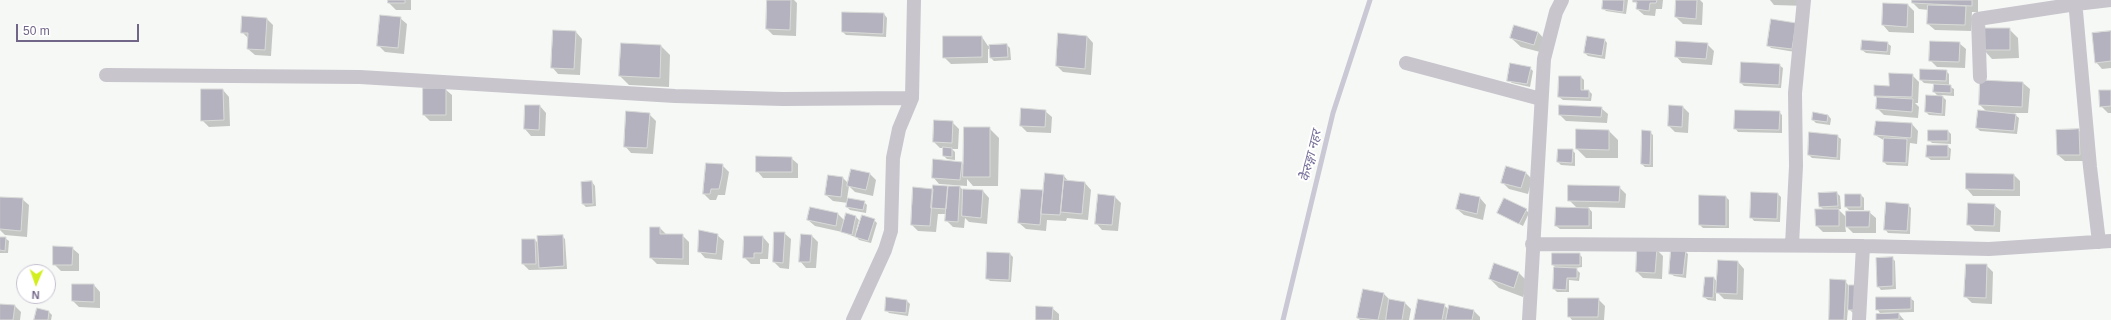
<!DOCTYPE html>
<meta charset="utf-8">
<style>
body{margin:0}
#map{position:relative;width:2111px;height:320px;overflow:hidden;background:#f5f8f5;font-family:Helvetica,sans-serif}
canvas{display:block}
.north{position:absolute;left:16px;top:264px;width:40px;height:40px;box-sizing:border-box;background:#fff;border:1px solid #c6c1cf;border-radius:50%;rotate:182deg;font-size:11px;font-weight:700;line-height:16px;text-align:center;color:#716588}
.north::after{content:'';display:block;margin:auto;width:14px;height:18px;background:#d3ee1f;clip-path:polygon(50% 0,100% 100%,50% 72%,0 100%)}
.scale{position:absolute;left:16px;top:24px;width:123px;height:18px;box-sizing:border-box;border:2px solid #716588;border-top:0;padding-left:5px;font-size:12px;line-height:14px;white-space:nowrap;color:#716588;-webkit-text-stroke:3px #fff;paint-order:stroke}
</style>
<div id="map">
<canvas width="2111" height="320"></canvas>
<div class="north">N</div>
<div class="scale">50 m</div>
</div>
<script>
const ctx = document.querySelector('canvas').getContext('2d');
ctx.lineJoin = 'round';
function paint(path, color) { ctx.fillStyle = color; ctx.fill(path, 'evenodd'); }
function trace(path, color, width, dash) { ctx.strokeStyle = color; ctx.lineWidth = width; ctx.lineCap = dash ? 'butt' : 'round'; ctx.setLineDash(dash || []); ctx.stroke(path); }
function write(font, color, halo, rows, align = 'center') {
  ctx.font = font + ' Helvetica,"Noto Sans Devanagari",sans-serif'; ctx.lineWidth = 4; ctx.setLineDash([]); ctx.textBaseline = 'middle'; ctx.strokeStyle = halo; ctx.fillStyle = color; for (const [text, x, y, turn = 0] of rows) {
    ctx.save(); ctx.translate(x, y); ctx.rotate((+turn || 0) * Math.PI / 180); ctx.textAlign = isNaN(turn) ? turn : align; if (halo) ctx.strokeText(text, 0, 0); ctx.fillText(text, 0, 0); ctx.restore();
  }
}
const shadow = new Path2D(`
 M389 0H411V10H396L389 3Z
 M768 0H794L797 3 796 36 773 35 767 29Z
 M1604 0H1628L1626 14 1606 11 1603 8Z
 M1634 0H1663L1662 9H1656L1655 16 1644 15 1637 9 1638 6Z
 M1677 0H1700L1703 3 1702 25 1683 24 1676 17Z
 M1770 0H1807V6L1774 5Z
 M1913 0H1978V12H1972L1971 31 1935 30 1928 24 1929 10 1919 9 1913 3Z
 M1884 4 1908 5 1914 11V33L1889 32 1883 25Z
 M843 13 884 14 887 18 886 37 846 35 843 32Z
 M400 18 407 24 404 54 385 52 378 45Z
 M267 19 273 25 271 56 255 55 248 49 249 39 242 32Z
 M1796 24 1795 52 1771 48 1768 45Z
 M2009 29 2018 38 2019 58 1992 59 1983 49Z
 M576 32 582 39 580 75 558 74 552 67Z
 M1538 32 1547 42 1544 53 1521 47 1511 38Z
 M2111 32V68L2102 69 2096 62Z
 M1087 36 1093 43 1091 75 1063 72 1057 66Z
 M982 37 988 46 1007 45 1010 48 1011 60 994 61 991 58 990 49H988V63L951 64 944 57Z
 M1604 39 1607 43 1605 59 1588 56 1585 53Z
 M1887 43 1891 46 1890 55 1866 53 1862 50Z
 M1959 43 1966 49 1965 68 1937 67 1930 60Z
 M1707 44 1714 51 1712 65 1682 63 1676 56Z
 M661 46 670 55 669 87 629 85 620 76Z
 M1779 65 1783 68 1781 88 1744 86 1741 83Z
 M1530 68 1533 71 1530 87 1512 83 1508 80Z
 M1921 70 1946 71 1949 74V86L1954 89V96L1941 95 1946 100 1945 116 1929 115 1926 112 1939 97 1934 92 1935 84 1924 83 1921 80Z
 M1912 75 1919 82 1918 103H1915L1919 107 1918 118 1884 115 1878 109V99L1875 95Z
 M1581 77 1584 80V91H1589L1592 94 1591 101 1563 100 1559 97Z
 M1981 81 2023 83 2030 89 2028 113H2013L2019 118 2017 134 1980 131 1977 128 1987 112 1980 105Z
 M445 89 452 95V121H430L424 115Z
 M223 90 229 97 230 126 209 127 202 120Z
 M2111 91V113H2108L2101 106Z
 M526 106H540L546 113 545 136H531L525 129Z
 M1683 107 1689 113 1688 133 1675 132 1669 126Z
 M1601 108 1608 114 1607 123 1566 121 1560 115Z
 M1045 111 1052 117 1051 133 1027 132 1021 126Z
 M1779 112 1782 115V133L1738 132 1735 128Z
 M649 114 656 121 653 154 631 153 625 146Z
 M1828 115 1831 119 1830 125 1816 123 1813 120Z
 M952 122 959 129 958 149H952L955 152V160L947 159 944 156V148H940L934 142Z
 M1912 124 1918 131 1917 144 1910 143 1908 166 1887 165 1884 162 1885 141 1875 135Z
 M989 128 999 138 998 186H973L967 179V186L939 184 933 177 961 162 964 165Z
 M2078 130 2085 137 2086 161H2065L2058 155Z
 M1609 131 1618 140V158H1586L1577 149Z
 M1948 131 1951 134V144L1932 143 1929 140Z
 M1650 132 1653 135V167H1645L1642 164Z
 M1837 136 1841 139 1840 160 1812 158 1809 155Z
 M1947 146 1951 149 1950 160H1931L1927 157Z
 M1572 150 1575 153V166L1561 165 1558 162Z
 M791 158 798 164V178H763L757 171Z
 M722 165 729 172 725 195H718L716 200H710L704 194Z
 M1526 173 1532 179 1528 194 1509 189 1502 182Z
 M870 174 876 180 873 196 855 192 849 186 847 199 864 202 867 205 866 213 850 210 847 207 848 203 833 201 826 195 843 178 849 184Z
 M1967 174 2014 175 2020 181V196H1973L1967 189Z
 M1064 176 1069 182 1085 183 1091 190 1088 220 1067 218 1066 221 1047 220 1046 231 1026 229 1019 223 1022 190 1044 191Z
 M592 182 595 186 596 206 586 207 583 204Z
 M934 186 960 187 964 191H983L989 198 987 224 969 222 965 218 964 228 953 227 946 220 947 214H938L936 232 918 231 912 225 934 190Z
 M1619 187 1626 194 1625 208 1588 207 1592 212V229H1560L1556 226 1577 208 1569 200Z
 M1837 193 1840 196 1841 209H1838L1847 218 1869 212 1876 218V233H1853L1845 225 1846 232H1823L1817 226 1824 210 1820 206 1819 194Z
 M1778 194 1781 197 1780 222 1754 221 1751 217Z
 M1861 195 1864 198V210H1849L1846 207Z
 M1700 196 1726 197 1729 200V228H1703L1700 225Z
 M1115 197 1121 203 1118 231 1102 230 1096 223Z
 M0 198 22 199 29 205 27 237 5 235 0 230Z
 M1480 198 1486 205 1483 220 1464 215 1457 209Z
 M1908 205 1911 208 1910 234 1888 233 1885 229Z
 M1994 205 2001 211 2000 232 1975 231 1969 225Z
 M1526 210 1529 213 1523 226 1498 213Z
 M838 214 845 221 846 215 856 217 859 220 856 231 858 232 874 220 877 223 871 243 859 240 855 235V237L842 232 815 226 808 220Z
 M660 228 666 234 682 235 689 242V265L657 264 651 258Z
 M784 233 791 239 789 269 780 268 774 262Z
 M717 235 724 241 722 260 705 258 699 251Z
 M562 236 565 239 567 269 529 270 523 264 535 240 538 243Z
 M812 236 818 242 816 268H806L800 261Z
 M763 237 769 244 768 259H760V264H751L744 257Z
 M0 238H5L9 241 8 253H0Z
 M72 248 79 254V271H61L54 264Z
 M1656 249 1663 256 1662 279 1643 278 1637 272Z
 M1685 251 1688 254 1686 278 1674 276 1670 273Z
 M1010 254 1013 257 1011 282 990 281 987 278Z
 M1579 254 1582 257V267L1575 268 1580 273 1579 281 1569 280V292H1557L1554 289 1557 269 1553 265Z
 M1892 258 1895 261 1896 289 1881 290 1878 286Z
 M1738 262 1744 269 1743 300 1724 299 1716 291V301L1708 300 1704 297 1714 278 1718 283Z
 M1495 265 1519 273 1528 282 1523 297 1499 288 1490 279Z
 M1986 265 1993 272 1992 304 1972 303 1966 297Z
 M1845 281 1849 286H1856L1853 313 1848 308 1847 320H1831Z
 M94 285 100 292V308L79 307 73 301Z
 M1384 294 1390 300 1405 303 1411 309 1409 320H1360L1358 318Z
 M1910 298 1914 301V312L1880 313 1877 309Z
 M1598 299 1605 306 1604 320H1572L1569 316Z
 M907 301 910 304 908 316 889 313 886 310Z
 M0 305H14L21 312 20 320H0Z
 M1444 305 1449 310 1474 311 1480 317V320H1415Z
 M1052 308 1059 314V320H1037Z
 M37 309 49 312 52 315 51 320H35Z
 M1899 314 1904 320H1877V315Z`);
const stream = new Path2D(`
 M1283 320 1333 113 1370 0`);
const building = new Path2D(`
 M388 0H405V3H388Z
 M767 0H791L790 30 766 29Z
 M1603 0H1624L1623 12 1602 9Z
 M1633 0H1657L1656 3H1650L1649 11 1636 9 1637 2H1633Z
 M1676 0H1697L1696 19 1675 17Z
 M1912 0H1972V6L1912 3Z
 M1883 3 1908 4 1907 27 1882 25Z
 M1928 5 1966 6 1965 25 1927 24Z
 M842 12 884 13 883 34 842 32Z
 M380 15 401 17 398 48 377 46Z
 M242 16 267 18 265 50 247 49 248 33H241Z
 M1771 19 1796 23 1792 49 1767 46Z
 M1514 25 1538 32 1534 45 1510 38Z
 M1982 28H2010V50H1982Z
 M553 30 576 31 574 69 551 68Z
 M2111 31V61L2095 63 2092 33Z
 M1058 33 1087 36 1085 69 1056 66Z
 M943 36H982V57L943 58Z
 M1587 36 1605 39 1602 56 1584 53Z
 M1862 40 1888 42 1887 52 1861 50Z
 M1676 41 1708 43 1706 59 1675 57Z
 M1930 41 1960 42 1959 62 1929 61Z
 M621 43 661 45 660 78 619 76Z
 M1007 44 1008 57 990 58 989 45Z
 M1741 62 1780 64 1779 85 1740 83Z
 M1510 63 1531 67 1527 84 1507 81Z
 M1920 69 1947 70 1946 81 1920 80Z
 M1889 73 1913 74 1912 97 1874 96V85L1889 86Z
 M1559 76H1581V90H1589V98L1558 97Z
 M1980 80 2023 82 2022 107 1979 105Z
 M1934 84 1951 85V93L1933 92Z
 M423 88H446V115H423Z
 M201 89H223L224 120 201 121Z
 M2099 90H2111V106L2100 107Z
 M1926 95 1943 96 1942 114 1925 112Z
 M1877 97 1913 99 1912 112 1876 109Z
 M525 105H540L539 130 524 129Z
 M1559 105 1602 107 1601 117 1559 115Z
 M1669 105 1683 106 1682 127 1668 126Z
 M1021 108 1046 110 1045 127 1020 126Z
 M1735 110 1780 111 1779 130 1734 129Z
 M1978 110 2016 114 2014 131 1976 128Z
 M626 111 650 113 647 148 624 147Z
 M1813 112 1828 115 1827 122 1812 120Z
 M934 120 953 121 952 143 933 142Z
 M1876 121 1912 123 1911 138 1874 135Z
 M964 127H990V177H963Z
 M1576 129 1609 130V150L1576 149Z
 M2079 129 2080 155H2057L2056 130Z
 M1642 130 1651 131 1650 165 1641 164Z
 M1928 130H1948V141H1928Z
 M1809 132 1838 135 1837 158 1808 155Z
 M1884 138 1907 139 1906 163 1883 162Z
 M1927 145H1948V157H1926Z
 M943 147 952 148V157L943 156Z
 M1558 149H1573L1572 163 1557 162Z
 M756 156 792 157V172H756Z
 M933 159 962 162 960 180 932 178Z
 M706 163 723 164 722 176 719 189H711L710 194H703Z
 M1506 166 1526 172 1521 188 1501 183Z
 M851 169 870 173 866 190 847 186Z
 M1045 173 1064 175 1060 215 1041 214Z
 M1966 173 2014 174V190L1966 189Z
 M828 175 843 177 841 197 825 195Z
 M1064 180 1085 182 1082 214 1061 212Z
 M592 181 593 204H582L581 182Z
 M933 185 948 186 946 209 931 208Z
 M1568 185 1620 186 1619 202 1568 201Z
 M948 186H960L958 222 945 221Z
 M913 187 933 189 930 226 911 225Z
 M963 189 983 190 981 218 962 216Z
 M1021 189 1043 190 1040 225 1018 223Z
 M1751 192 1778 193 1777 219 1750 218Z
 M1837 192 1838 206 1819 207 1818 193Z
 M1460 193 1480 197 1477 214 1456 209Z
 M1098 194 1115 196 1112 225 1095 224Z
 M1845 194H1861V207H1845Z
 M1699 195 1726 196V226L1699 225Z
 M0 197 23 198 21 231 0 229Z
 M848 198 865 201 863 210 846 207Z
 M1504 198 1527 209 1519 224 1497 213Z
 M1886 202 1909 204 1907 231 1884 230Z
 M1968 203 1995 204 1994 226 1967 225Z
 M810 207 838 213 836 226 807 220Z
 M1556 207 1589 208V226H1555Z
 M1815 209H1839V226H1816Z
 M1846 211H1870L1869 227H1846Z
 M846 213 856 216 852 235 841 232Z
 M862 215 875 219 868 241 855 237Z
 M650 227H660V234H683V259L650 258Z
 M699 230 718 234 716 254 698 252Z
 M774 232H785L783 263 773 262Z
 M801 234 812 235 810 262H799Z
 M563 235 564 266 539 268 537 236Z
 M744 236H763L762 253H754V258H743Z
 M0 237H6L5 251 0 250Z
 M522 239H535L536 264H522Z
 M53 246 73 247 72 265H53Z
 M1637 248H1657L1655 273 1636 272Z
 M1671 249 1686 250 1683 275 1669 274Z
 M987 252 1010 253 1009 280 986 279Z
 M1552 253H1580V265H1552Z
 M1893 257V286L1877 287 1876 258Z
 M1718 260 1738 261 1737 294 1716 293Z
 M1494 263 1519 272 1514 288 1489 279Z
 M1966 264H1987L1986 298 1964 297Z
 M1554 267 1577 268V278H1567L1566 290 1553 289Z
 M1705 277H1714L1713 298 1703 297Z
 M1830 279 1846 280 1844 320H1829Z
 M72 284H94V302L72 301Z
 M1849 285H1857L1856 310H1848Z
 M1363 289 1384 293 1378 320 1357 318Z
 M886 297 907 300 906 313 885 311Z
 M1876 297H1911V309L1876 310Z
 M1568 298H1599L1598 317H1568Z
 M1389 299 1405 302 1402 320H1386Z
 M1418 299 1445 304 1442 320H1414Z
 M0 304 15 305 13 320H0Z
 M1449 305 1474 310 1472 320H1446Z
 M1036 306 1053 307 1052 320H1036Z
 M37 308 49 311 48 320H34Z
 M1899 313V319L1876 320V314Z`);
const street = new Path2D(`
 M2075 0 2090 167 2099 242
 M1406 63 1541 99
 M106 75 360 77 675 96 783 99 912 98
 M1980 77 1978 19 2076 4 2111 0
 M1532 244 1863 246 1989 249 2111 241
 M1792 245 1796 166 1795 93 1804 0
 M853 320 885 250 891 231 893 158 899 129 912 98 914 0
 M1529 320 1544 59 1556 12 1562 0
 M1859 320 1863 246`);
const waterNames = [
 ["केेरुङ्गा नहर",1311,156,-76]
];
paint(shadow, '#0003');
trace(stream, '#c9c8d4', 5);
paint(building, '#b5b2bf');
trace(building, '#d7dad7', 1);
trace(street, '#c8c5cd', 14);
write('italic 13px', '#777099', '#fff', waterNames);
</script>
